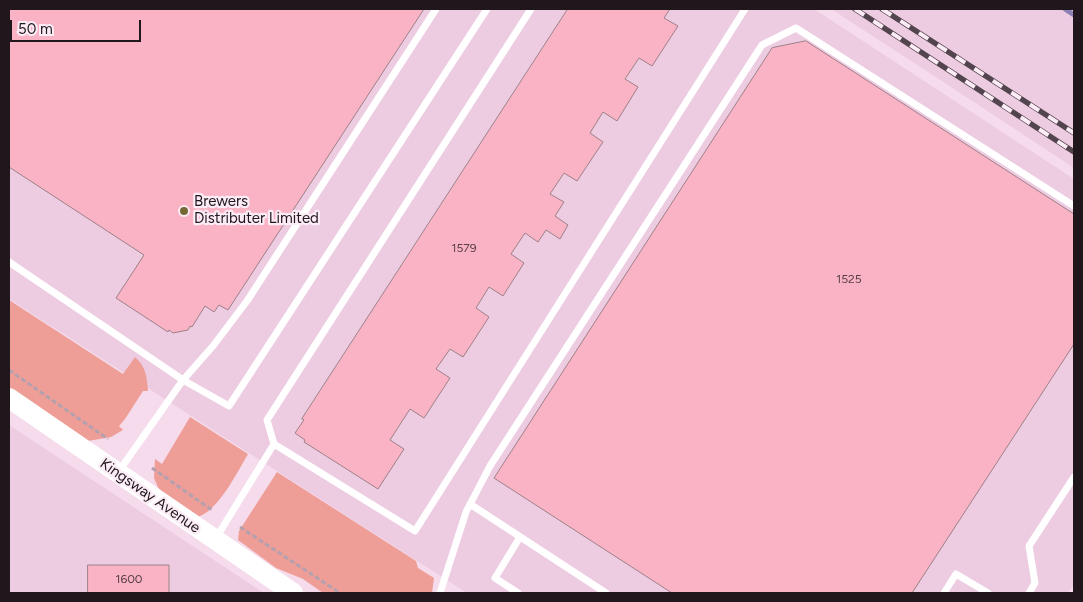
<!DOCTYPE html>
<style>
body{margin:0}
#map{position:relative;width:1083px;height:602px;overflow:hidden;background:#f5dbec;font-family:Figtree,sans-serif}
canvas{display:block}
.frame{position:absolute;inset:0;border:10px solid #20171d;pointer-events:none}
.scale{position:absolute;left:10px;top:20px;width:131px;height:22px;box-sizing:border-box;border:2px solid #20171d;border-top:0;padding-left:6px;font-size:15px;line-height:18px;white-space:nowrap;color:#20171d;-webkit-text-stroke:4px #fcecf6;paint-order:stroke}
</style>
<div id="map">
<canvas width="1083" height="602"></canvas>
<div class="frame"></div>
<div class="scale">50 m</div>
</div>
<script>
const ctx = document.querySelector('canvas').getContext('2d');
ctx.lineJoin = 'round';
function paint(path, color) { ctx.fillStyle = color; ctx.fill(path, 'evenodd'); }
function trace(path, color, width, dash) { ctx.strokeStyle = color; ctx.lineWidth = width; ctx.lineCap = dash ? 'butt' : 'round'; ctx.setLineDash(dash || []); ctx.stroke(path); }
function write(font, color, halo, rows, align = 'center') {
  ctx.font = font + ' Figtree,sans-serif'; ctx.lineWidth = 4.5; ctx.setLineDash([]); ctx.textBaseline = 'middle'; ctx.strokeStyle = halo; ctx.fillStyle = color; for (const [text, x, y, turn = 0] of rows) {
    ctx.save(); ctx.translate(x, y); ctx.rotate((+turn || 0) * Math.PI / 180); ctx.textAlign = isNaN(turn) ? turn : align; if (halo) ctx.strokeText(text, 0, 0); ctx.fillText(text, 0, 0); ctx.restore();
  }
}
const built = new Path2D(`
 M9 9H814L1074 179V584L1068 593H467L9 299Z
 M831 9H1074V168L942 81Z
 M9 425 264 593H9Z`);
const green = new Path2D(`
 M9 300 123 374 135 357C146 367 147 377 148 391H143L125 419 119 426 123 430 111 437 88 441 9 390Z
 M190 417 248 454C238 471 217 513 197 517L160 492 154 478 155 459 162 464Z
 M277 472 416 561 418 568 434 578 432 593H323L303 579 276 568 238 540 239 531Z`);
const stream = new Path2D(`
 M1065 9 1074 15`);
const building = new Path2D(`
 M9 9H424L228 310 219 305 214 312 205 306 192 327 190 326 188 330 173 333 169 330 168 332 116 298 144 255 9 167Z
 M568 9H670L664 18 678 26 652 66 639 58 625 79 638 87 617 121 603 112 590 133 603 142 577 181 564 173 550 194 564 202 555 216 568 225 560 239 546 230 538 242 525 233 511 254 524 263 503 296 489 287 476 308 489 317 463 357 450 349 436 369 450 378 424 418 410 409 390 440 404 449 378 489 304 442 305 440 295 433 304 420 302 419Z
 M806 41 1074 214V344L912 593H672L494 478 772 48Z
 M88 565H169V593H88Z`);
const path = new Path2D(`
 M9 370 108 439
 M152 468 212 510
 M240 527 340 593`);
const lane = new Path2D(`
 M531 9 267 420 274 444 415 531 745 9
 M9 262 183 380 213 346 247 301 436 9
 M119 471 183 380 229 406 487 9
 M470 504 606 593
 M216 538 274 444
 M440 593 466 512 490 466 762 45 796 28 1074 206
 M518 593 495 578 520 537
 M944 593 956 574 988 593
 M1029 593 1035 583 1029 546 1074 477`);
const secondary = new Path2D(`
 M9 398 293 593`);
const rail = new Path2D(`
 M855 9 1074 152
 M882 9 1074 133`);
const markers = [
 [184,211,5,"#766936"]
];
const numberNames = [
 ["1579",464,248],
 ["1525",849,279],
 ["1600",129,579]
];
const poiNames = [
 ["Brewers",194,202],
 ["Distributer Limited",194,219]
];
const streetNames = [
 ["Kingsway Avenue",150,496,35]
];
paint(built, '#edcce1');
paint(green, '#ee9e96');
trace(stream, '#8d80b7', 5);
paint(building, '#fab3c5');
trace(building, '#9d8188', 1);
trace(path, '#b5a0ae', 3, [5, 2.5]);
trace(lane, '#fff', 7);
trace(secondary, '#fff', 20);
trace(rail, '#52454d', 5.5);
trace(rail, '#fcecf6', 4, [11]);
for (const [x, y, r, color] of markers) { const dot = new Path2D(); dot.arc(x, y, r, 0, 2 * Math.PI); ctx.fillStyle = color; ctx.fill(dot); trace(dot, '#fcecf6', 2); }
write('12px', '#563e47', null, numberNames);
write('15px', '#20171d', '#fcecf6', poiNames, 'left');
write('15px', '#20171d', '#fcecf6', streetNames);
</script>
